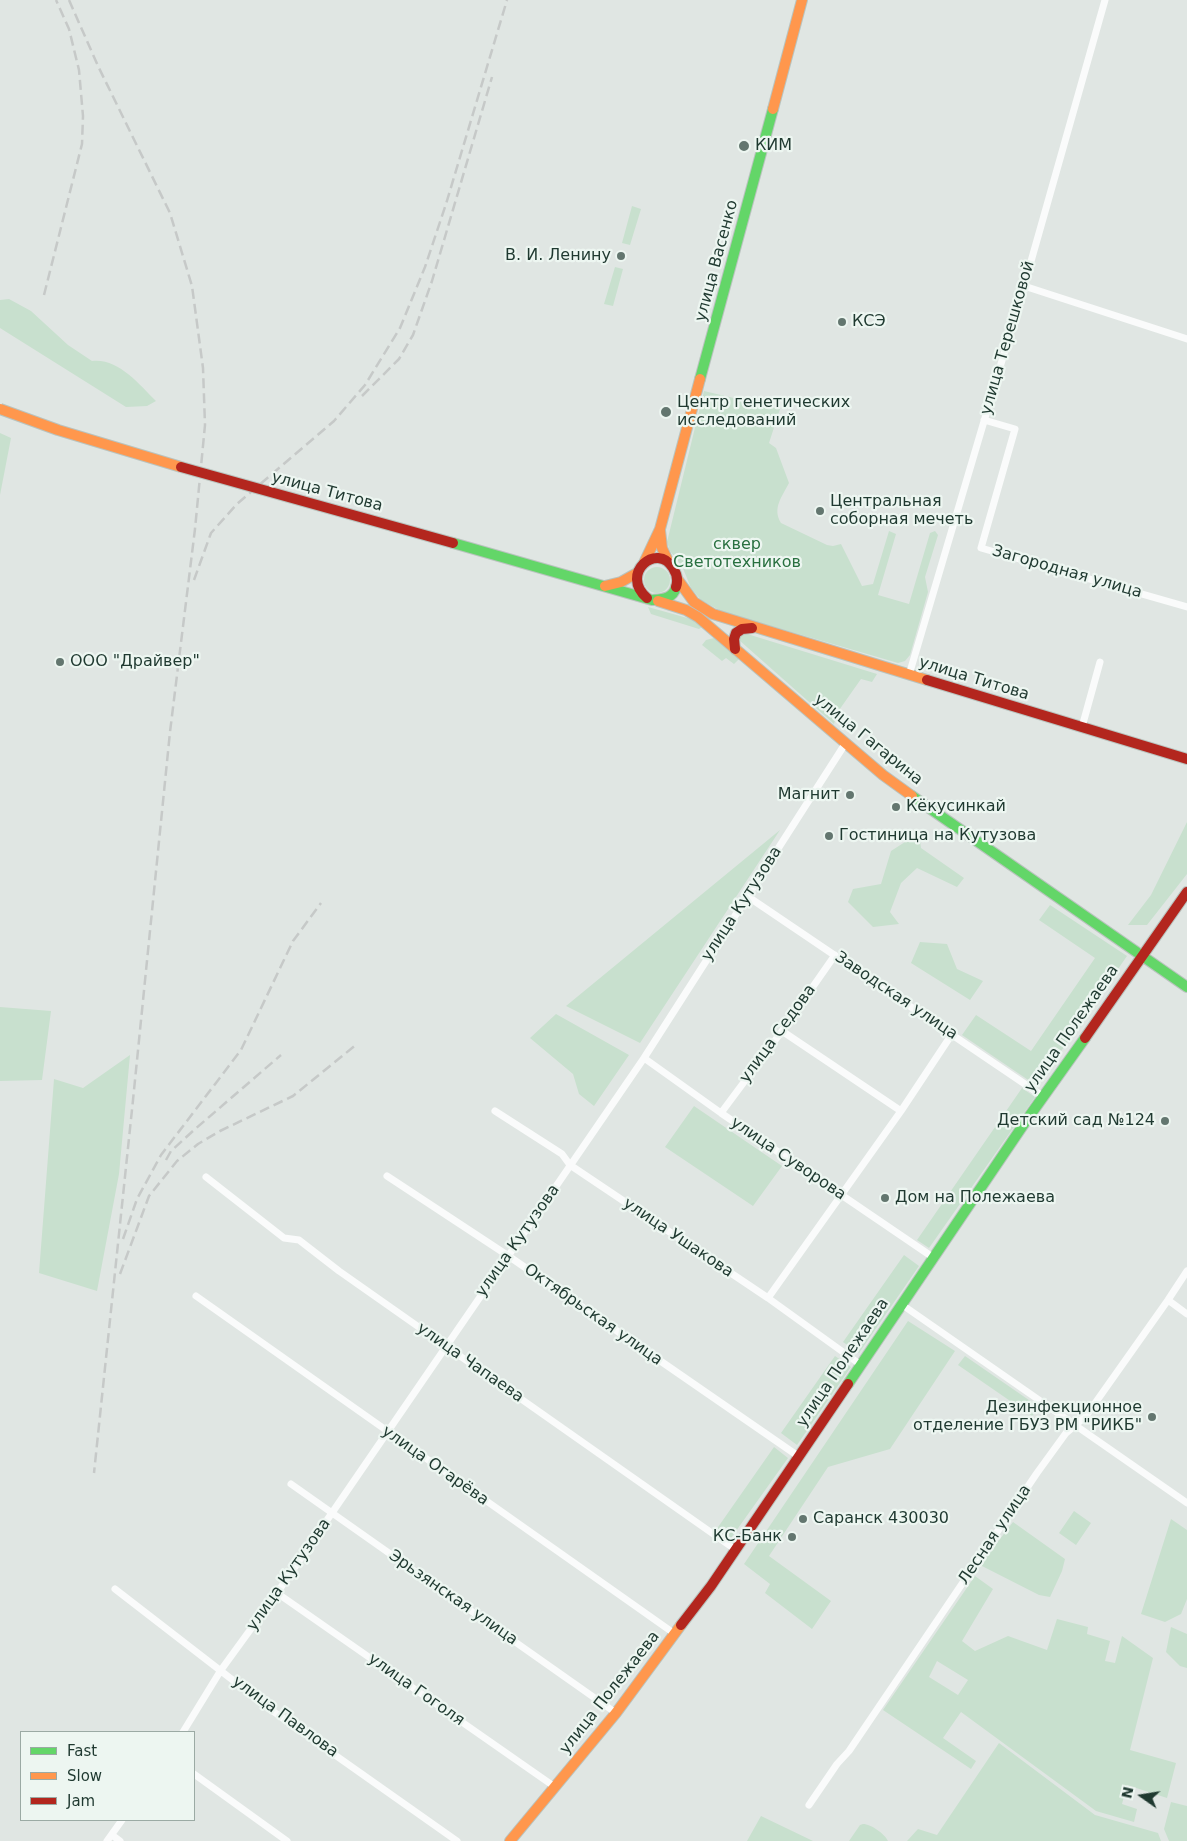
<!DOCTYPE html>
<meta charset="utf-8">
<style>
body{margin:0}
#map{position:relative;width:1187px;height:1841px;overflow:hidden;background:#e0e6e3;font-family:"DejaVu Sans",sans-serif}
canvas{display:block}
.legend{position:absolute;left:20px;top:1731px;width:175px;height:90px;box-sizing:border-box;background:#edf6f1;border:1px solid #9baaa4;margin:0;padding:6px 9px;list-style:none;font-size:15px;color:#1f3930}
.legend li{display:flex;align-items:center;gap:10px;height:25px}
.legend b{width:25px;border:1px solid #9baaa4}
.north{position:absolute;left:1117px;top:1771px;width:50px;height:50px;-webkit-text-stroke:4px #edf6f1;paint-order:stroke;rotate:283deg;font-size:14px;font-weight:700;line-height:20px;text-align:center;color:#1f3930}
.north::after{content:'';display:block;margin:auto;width:18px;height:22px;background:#1f3930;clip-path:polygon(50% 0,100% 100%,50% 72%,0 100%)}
</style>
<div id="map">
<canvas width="1187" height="1841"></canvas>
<ul class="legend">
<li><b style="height:6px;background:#63d668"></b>Fast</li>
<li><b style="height:6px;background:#ff974d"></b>Slow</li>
<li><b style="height:6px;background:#b3261e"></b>Jam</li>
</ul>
<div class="north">N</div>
</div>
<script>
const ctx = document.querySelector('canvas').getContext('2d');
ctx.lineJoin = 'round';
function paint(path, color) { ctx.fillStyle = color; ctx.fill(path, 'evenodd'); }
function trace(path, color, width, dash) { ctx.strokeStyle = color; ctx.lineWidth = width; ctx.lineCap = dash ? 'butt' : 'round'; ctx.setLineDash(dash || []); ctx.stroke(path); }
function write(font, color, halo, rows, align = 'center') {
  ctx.font = font + ' "DejaVu Sans",sans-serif'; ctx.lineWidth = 4.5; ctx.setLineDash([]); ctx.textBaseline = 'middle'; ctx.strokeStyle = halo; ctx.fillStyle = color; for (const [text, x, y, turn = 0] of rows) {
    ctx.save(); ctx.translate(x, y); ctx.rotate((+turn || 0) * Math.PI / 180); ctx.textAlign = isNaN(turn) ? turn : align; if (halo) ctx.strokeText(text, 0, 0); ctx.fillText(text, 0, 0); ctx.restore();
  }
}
const green = new Path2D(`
 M632 206 641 209 630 245 622 243Z
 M615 267 623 269 613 306 604 304Z
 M9 299 31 311 68 345 92 361C118 358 138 383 156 401L147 406 126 407 0 328V300Z
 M704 391 780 409 769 443 776 448 789 483C782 497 772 508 781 523L827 545 833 546 841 544 862 586 873 584 889 531 896 534 878 595 909 604 930 533 935 531 938 535 925 577 928 592 910 655 905 661 898 663 723 612 701 600 691 588 682 566 670 551 667 542Z
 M0 433 11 438 0 495Z
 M644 580a13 13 0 1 1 26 0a13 13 0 1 1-26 0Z
 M648 607 691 619 702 627 699 629 651 614Z
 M744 633 877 674 872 682 861 679 837 713 834 724 739 640 741 634Z
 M714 638 739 659 734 664 726 658 722 661 702 645 706 640Z
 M1187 822V874L1147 925H1128L1151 895Z
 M780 830 640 1043 566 1006Z
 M919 833 921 848 964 878 957 887 917 868 901 883 890 912 899 924 873 927 848 902 853 889 881 884 891 851Z
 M1050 905 1127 956 1037 1086 962 1035 976 1015 1031 1051 1095 958 1039 920Z
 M920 942 947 944 957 969 983 981 970 1000 911 963Z
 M0 1007 51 1011 42 1080 0 1081Z
 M556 1014 629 1055 594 1106 579 1094 573 1074 530 1038Z
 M130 1055 119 1174 97 1291 39 1273 54 1079 83 1088Z
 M1022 1088 1035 1097 929 1248 917 1240Z
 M694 1106 782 1166 753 1206 665 1147Z
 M904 1255 919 1266 859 1353 843 1342Z
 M908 1321 955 1351 890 1449 828 1467 769 1556 831 1601 812 1629 765 1593 770 1584 744 1564Z
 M835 1356 851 1367 797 1445 781 1433Z
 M965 1356 1039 1407 1032 1416 958 1365Z
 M774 1447 788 1458 731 1538 716 1530Z
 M1074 1511 1091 1523 1076 1545 1059 1533Z
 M1171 1519 1187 1530V1599L1181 1614 1165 1622 1141 1614Z
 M1013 1522 1065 1559 1062 1571 1050 1597 1039 1595 980 1565Z
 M975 1576 993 1589 962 1641 975 1651 1008 1636 1047 1650 1057 1619 1088 1627 1087 1634 1110 1641 1105 1661 1115 1663 1122 1636 1153 1658 1130 1750 1176 1763 1167 1798 1127 1785 1122 1804 1137 1809 1134 1822 1096 1811 961 1712 943 1738 976 1761 971 1769 883 1710ZM937 1661 968 1680 958 1695 929 1677Z
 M1171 1627 1187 1634V1668L1180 1666 1166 1652Z
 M999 1743 1095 1815 1158 1833 1161 1841H907L918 1829 937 1835Z
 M1171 1802 1187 1806V1841H1169L1164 1829Z
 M761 1816 813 1841H747Z
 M863 1824C871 1824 885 1834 888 1841H849L860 1825Z`);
const street = new Path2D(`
 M1024 286 1187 339
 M984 420 1015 429 981 548 1187 607
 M909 675 1024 286 1105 0
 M1082 727 1100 662
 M747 896 1044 1097
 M782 1031 901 1111
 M644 1058 721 1113 934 1258
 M495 1111 562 1154 570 1165 768 1298 861 1365
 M721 1113 782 1031 835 955
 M387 1176 507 1255 798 1456
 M206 1177 284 1238 299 1240 339 1271 736 1550
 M196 1296 675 1634
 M768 1298 901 1111 952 1034
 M1168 1300 1187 1314
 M901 1304 1187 1503
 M291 1484 616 1713
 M115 1589 274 1712 457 1841
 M277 1593 555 1787
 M183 1732 221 1670 277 1593 644 1058 845 744
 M194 1774 287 1841
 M809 1805 837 1764 849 1751 1037 1473 1066 1433 1086 1416 1168 1300 1187 1271
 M112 1835 120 1841
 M107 1841 122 1820`);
const fast = new Path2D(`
 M700 379 773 109
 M453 543 652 600C662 599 673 599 676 587
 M912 796 1187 987
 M848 1384 1028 1118 1085 1038`);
const slow = new Path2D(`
 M773 109 802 0
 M660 530 662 548 668 561
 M644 563 660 529 700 379
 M678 580 694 602 713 614 927 680
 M605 586 621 582 637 573
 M658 601 686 610 698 617 883 775 912 796
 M510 1841 616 1713 681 1625`);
const jam = new Path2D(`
 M647 598C619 574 657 541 673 568 677 574 678 581 676 587
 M735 649 734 639 736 633 742 629 752 628
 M927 680 1187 759
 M1085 1038 1187 892
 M681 1625 711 1586 848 1384`);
const rail = new Path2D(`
 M69 0 98 66 170 213 192 286 203 368 205 425 195 529 170 732 133 1100 94 1473
 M44 295 82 144 83 116 79 70 69 29 56 0
 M362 396 399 359 413 335 432 281 492 77
 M194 580 211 533 237 504 334 421 365 385 400 328 425 267 446 204 507 0
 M166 1160 171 1151 194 1130 281 1055
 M123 1239 137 1199 161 1155 241 1050 293 941 321 903
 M120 1274 149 1196 177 1161 198 1144 220 1131 293 1096 357 1044`);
const slowBridge = new Path2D(`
 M0 409 58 430 181 467`);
const jamBridge = new Path2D(`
 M181 467 453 543`);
const markers = [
 [744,146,6,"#63766f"],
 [621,256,5,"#63766f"],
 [842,322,5,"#63766f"],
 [666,412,6,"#63766f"],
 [820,511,5,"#63766f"],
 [60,662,5,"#63766f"],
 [850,795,5,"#63766f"],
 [896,807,5,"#63766f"],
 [829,836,5,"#63766f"],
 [1165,1121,5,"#63766f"],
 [885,1198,5,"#63766f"],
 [1152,1417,5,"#63766f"],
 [803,1519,5,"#63766f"],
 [792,1537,5,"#63766f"]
];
const poiNames = [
 ["КИМ",755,146],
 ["В. И. Ленину",611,256,"right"],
 ["КСЭ",852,322],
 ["Центр генетических",677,403],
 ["исследований",677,421],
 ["Центральная",830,502],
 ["соборная мечеть",830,520],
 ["ООО \"Драйвер\"",70,662],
 ["Магнит",840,795,"right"],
 ["Кёкусинкай",906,807],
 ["Гостиница на Кутузова",839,836],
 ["Детский сад №124",1155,1121,"right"],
 ["Дом на Полежаева",895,1198],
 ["Дезинфекционное",1142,1408,"right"],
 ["отделение ГБУЗ РМ \"РИКБ\"",1142,1426,"right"],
 ["Саранск 430030",813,1519],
 ["КС-Банк",782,1537,"right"]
];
const streetNames = [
 ["улица Васенко",717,261,-75],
 ["улица Терешковой",1008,338,-74],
 ["улица Титова",327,492,15],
 ["Загородная улица",1067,572,16],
 ["улица Титова",974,679,17],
 ["улица Гагарина",868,740,39],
 ["улица Кутузова",742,904,-57],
 ["Заводская улица",896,996,34],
 ["улица Полежаева",1072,1029,-55],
 ["улица Седова",778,1034,-54],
 ["улица Суворова",788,1159,34],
 ["улица Ушакова",678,1238,34],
 ["улица Кутузова",518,1241,-55],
 ["Октябрьская улица",593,1315,35],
 ["улица Чапаева",470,1363,35],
 ["улица Полежаева",843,1363,-56],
 ["улица Огарёва",435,1466,35],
 ["Лесная улица",995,1535,-56],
 ["улица Кутузова",289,1575,-55],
 ["Эрьзянская улица",453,1598,35],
 ["улица Гоголя",416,1690,35],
 ["улица Полежаева",610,1693,-52],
 ["улица Павлова",285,1717,36]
];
const parkNames = [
 ["сквер",737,545],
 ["Светотехников",737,563]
];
paint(green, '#c8e0ce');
trace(fast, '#b9c3be', 12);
trace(slow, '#b9c3be', 12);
trace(jam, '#b9c3be', 12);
trace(street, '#fafbfb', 7);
trace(fast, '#63d668', 10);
trace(slow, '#ff974d', 10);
trace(jam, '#b3261e', 10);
trace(rail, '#c6c9c8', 2.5, [10, 5]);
trace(slowBridge, '#b9c3be', 12, []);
trace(jamBridge, '#b9c3be', 12, []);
trace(slowBridge, '#ff974d', 10);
trace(jamBridge, '#b3261e', 10);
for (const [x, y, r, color] of markers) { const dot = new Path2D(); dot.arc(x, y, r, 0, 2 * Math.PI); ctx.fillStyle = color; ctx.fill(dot); trace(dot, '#edf6f1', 2); }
write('16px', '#1f3930', '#edf6f1', poiNames, 'left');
write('16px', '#1f3930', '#edf6f1', streetNames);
write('16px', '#297040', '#edf6f1', parkNames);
</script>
